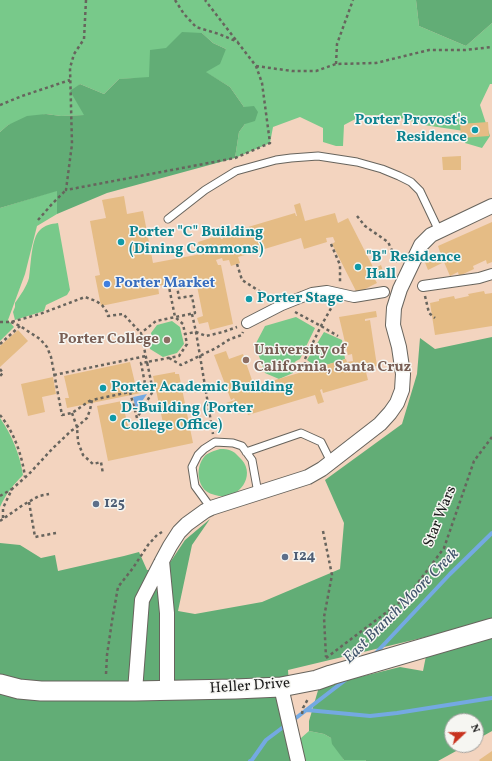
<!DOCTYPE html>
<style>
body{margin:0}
#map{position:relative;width:492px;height:761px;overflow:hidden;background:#f2ead7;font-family:Vollkorn,serif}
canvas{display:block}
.north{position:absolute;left:444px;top:713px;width:40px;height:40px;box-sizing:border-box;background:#f6f6f2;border:1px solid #9f9f9c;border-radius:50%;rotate:68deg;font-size:11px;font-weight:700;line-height:16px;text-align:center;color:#1c1c1c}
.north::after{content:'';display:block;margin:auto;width:14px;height:18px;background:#c8321e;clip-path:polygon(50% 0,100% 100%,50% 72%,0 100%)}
</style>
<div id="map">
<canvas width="492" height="761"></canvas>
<div class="north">N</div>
</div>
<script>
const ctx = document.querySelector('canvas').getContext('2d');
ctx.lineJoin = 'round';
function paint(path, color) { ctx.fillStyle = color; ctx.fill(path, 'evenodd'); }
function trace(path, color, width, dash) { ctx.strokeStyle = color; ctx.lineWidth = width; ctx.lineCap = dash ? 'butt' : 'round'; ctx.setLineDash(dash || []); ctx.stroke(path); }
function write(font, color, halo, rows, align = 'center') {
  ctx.font = font + ' Vollkorn,serif'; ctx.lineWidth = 3; ctx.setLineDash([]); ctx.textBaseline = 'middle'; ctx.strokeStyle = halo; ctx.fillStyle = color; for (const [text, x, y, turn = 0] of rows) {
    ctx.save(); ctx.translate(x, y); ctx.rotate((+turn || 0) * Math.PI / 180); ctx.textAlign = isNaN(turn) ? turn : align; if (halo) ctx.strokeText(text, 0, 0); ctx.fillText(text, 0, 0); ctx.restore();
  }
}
const built = new Path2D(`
 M0 0H492V761H0ZM452 721H476V745H452Z`);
const green = new Path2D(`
 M0 0H416L419 26 466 46 492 23V84H490L480 105 490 136 482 148 465 143 464 131 424 125 394 116 363 115 344 125 343 146H336L323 142V128L300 117 273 127 270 143 235 158 239 132 245 124 244 107 230 87 205 72 226 49 213 43 202 33 149 78 119 79 104 94 80 84 71 92 85 115 61 116 46 114 8 125 0 132Z
 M58 190 57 214 37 226 25 274 8 320 14 327 0 341V208Z
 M58 223 70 290 67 295 46 305 44 311 15 320 13 312 15 307V303C20 296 27 286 29 278 31 266 31 238 40 230 45 225 51 224 58 223Z
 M296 317 315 328 300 359 296 361 293 364V373L279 379 265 373 255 345 265 326Z
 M172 321 180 327 184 344 177 353 163 357 150 349 149 341 152 340 151 333 157 325Z
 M324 332 342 340 345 359 317 368 307 360Z
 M0 418C12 435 20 455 23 475 13 485 6 494 0 507Z
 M220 449C229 449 233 450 239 457 259 474 238 503 215 495 212 494 208 493 206 491 197 483 196 467 204 457 207 453 214 451 220 449Z
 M309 731 324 734 331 738 344 760H365L366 761H294L293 745Z`);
const forest = new Path2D(`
 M416 0H492V23L466 46 419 26Z
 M182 32 202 33 213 43 226 49 220 64 206 72 230 87 244 107 254 106 258 112 255 121 245 124 239 132 235 158 107 193 57 214V191L0 208V132L8 125 27 116 46 114 61 116 84 115 70 91 80 84 104 94 119 79 149 77 150 50 166 48Z
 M492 337V731L476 740V721H452V745H467L438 761H366L365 760H344L332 744 331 738 324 734 309 731V721L319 687 400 667 423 671 430 636 288 670 294 761H0V543L20 545 41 558 55 555 58 571 124 556 139 552 147 570H165L185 540 210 519 192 545 178 611 195 614 262 602 340 569 344 523 325 480 402 424 417 374 420 338 435 349Z`);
const water = new Path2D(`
 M147 394 136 410 133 397Z`);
const stream = new Path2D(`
 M374 655 450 574 492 533
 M307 710 370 716 397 713 492 698
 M292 721 348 678
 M250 761 252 760 266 740 286 725`);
const building = new Path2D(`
 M488 122 489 136 461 138 460 124Z
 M461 156V170H443L442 157Z
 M124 196 127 214 143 211 153 263 201 254 198 242 220 235 221 239H223L219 227 226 225 228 233 295 213 296 216H297L294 205 300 203 305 221 335 213 338 223 348 218 373 267 369 269 370 271 381 265 383 271 373 276 377 283 357 293 332 244 335 242 333 237 326 238 327 242 304 249 301 238 238 257 240 263 231 266 229 260 223 261 222 258 216 260 218 265H221L233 324 210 330 208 322 199 324 197 318 203 316 197 286 180 290 179 282 158 286 159 294 101 306 95 276 100 275 90 221 106 218 102 200Z
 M492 222V262L487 264 486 260 473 266 474 269 459 276 458 272 450 276 444 262 428 270 424 260 440 254 439 252H440L438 246Z
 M484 291 485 294 492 293V326L435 335 430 303 439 301V299L454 296 455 299 469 296 468 294Z
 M376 311 377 317 365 319V321L370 320 377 366 365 368 368 380 323 393 322 389 320 390 324 402 318 404 315 395 248 415 244 403 228 409 226 403 235 400 234 398 231 400 214 355 226 351 229 359 243 354 253 383 249 385 251 391 266 387 265 383 346 359 347 362 353 361 352 354 348 355 339 317Z
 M18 330 28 341 0 367V346Z
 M130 362 135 383 139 382 141 393 67 408 65 398H69L64 376Z
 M175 372V374H179L193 443 108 461 97 406 122 401 129 430 163 423 153 376Z
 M53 377 56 394 42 397 45 412 28 416 21 384Z
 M492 751V761H480L479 760Z`);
const path = new Path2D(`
 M86 0 84 39 74 54 70 68 72 144 66 190 235 158 270 143 262 83 256 66 205 0
 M175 0 184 14 196 27 219 34 238 42
 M336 64 337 44 353 0
 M256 66 292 71H316L336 64 376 63 429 50H465L492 47
 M0 105 22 96 70 80
 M357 216 365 226 388 242 398 263
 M38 220 52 204 66 190
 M331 244 340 265V283
 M237 264 242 280 270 298
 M425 296 429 313 435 318
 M295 312 321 326 338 336
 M192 314 196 332 213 434
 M0 322H11L40 314 85 297 96 301 102 305 107 312 108 316 123 314 141 333
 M11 322 20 326 40 339 47 347 51 357 62 415 72 413 91 400
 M0 344 20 326
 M169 358 181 365 216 348 230 339 242 335 243 332
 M0 369 3 373 0 376
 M305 371V359L321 326 334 303
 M54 375 146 356
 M146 389 141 363 147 362 141 333 156 321 195 313 192 296 179 298 177 286 169 287 175 317 183 324 185 334
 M130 392 152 387
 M72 413 77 427 78 442 83 455 93 464 101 462 103 474
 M0 415C14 432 22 455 25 477
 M0 496 12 489
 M29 502 35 537 56 533
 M3 518V508L12 489 29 474 53 448 71 431 77 427 87 418 90 410 92 400 130 392 137 418 153 391 147 362 179 356 187 344 185 334 196 332 206 336 223 332 237 327
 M0 521 23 505 39 496 49 494
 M323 531 332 575 324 617 326 657
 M326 658 408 596 444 548 474 461 492 437
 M106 674 107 655 112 621 118 587 133 568 148 545 157 535 162 532
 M302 714 303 708 308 699`);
const service = new Path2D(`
 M168 219 205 190 236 171 276 160 291 158 318 156 357 162 382 169 399 176 411 182 420 191 439 231
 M246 452 301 433 321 442 331 462
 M211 508 195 486 192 467 198 455 204 449 215 442 233 443 242 446 252 460 258 493`);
const pedestrian = new Path2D(`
 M423 286 479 278 492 274
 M247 323 282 305 312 293 327 291 354 297 384 292`);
const minor = new Path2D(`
 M162 561 167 613V690
 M281 687 298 761
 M135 691 142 600 162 561 170 546 179 532 187 524 205 511 211 508 308 477 322 469 380 424 390 413 397 403 402 390 403 374 399 347 393 325 394 308 400 289 421 245 431 235 492 206`);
const secondary = new Path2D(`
 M0 684 19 689 41 691H135L235 689 281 687 317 680 331 675 492 628`);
const markers = [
 [475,130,4,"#0f9aa8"],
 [121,242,4,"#0f9aa8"],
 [358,267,4,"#0f9aa8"],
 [107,284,4,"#3f7fe0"],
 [249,299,4,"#0f9aa8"],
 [167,340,4,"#8d6e63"],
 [246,360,4,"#8d6e63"],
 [103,388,4,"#0f9aa8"],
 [113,418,4,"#0f9aa8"],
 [96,504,4,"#5c6f8a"],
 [285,557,4,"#5c6f8a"]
];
const cultureNames = [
 ["Porter Provost's",467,121,"right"],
 ["Residence",467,138,"right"],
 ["Porter \"C\" Building",129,233],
 ["(Dining Commons)",129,250],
 ["\"B\" Residence",366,258],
 ["Hall",366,275],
 ["Porter Stage",257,299],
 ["Porter Academic Building",111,388],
 ["D-Building (Porter",121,409],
 ["College Office)",121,426]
];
const shopNames = [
 ["Porter Market",115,284]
];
const educationNames = [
 ["Porter College",159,340],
 ["University of",254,351,"left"],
 ["California, Santa Cruz",254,368,"left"]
];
const serviceNames = [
 ["125",104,504],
 ["124",293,557]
];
const streetNames = [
 ["Star Wars",441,517,-68],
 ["Heller Drive",250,687,-4]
];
const waterNames = [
 ["East Branch Moore Creek",402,607,-45]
];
paint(built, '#f3d4bf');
paint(green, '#78c98a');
paint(forest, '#62ad76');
paint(water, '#74a9e2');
trace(stream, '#74a9e2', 4);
paint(building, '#e5bc85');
trace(service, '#67645d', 9);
trace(pedestrian, '#67645d', 12);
trace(minor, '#67645d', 16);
trace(secondary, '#67645d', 21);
trace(path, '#67645d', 2.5, [3, 3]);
trace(service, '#fff', 7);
trace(pedestrian, '#fff', 10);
trace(minor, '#fff', 14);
trace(secondary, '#fff', 19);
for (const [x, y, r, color] of markers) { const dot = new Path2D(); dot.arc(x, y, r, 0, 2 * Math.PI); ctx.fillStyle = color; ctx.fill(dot); trace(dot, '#f6f6f2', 1.5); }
write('bold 15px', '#0d838f', '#f6f6f2', cultureNames, 'left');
write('bold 15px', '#366cbe', '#f6f6f2', shopNames, 'left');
write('bold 15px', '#785e54', '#f6f6f2', educationNames, 'right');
write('bold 15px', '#4e5e75', '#f6f6f2', serviceNames, 'left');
write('15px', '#1c1c1c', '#f6f6f2', streetNames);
write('italic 16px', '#3f546b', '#f6f6f2', waterNames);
</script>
